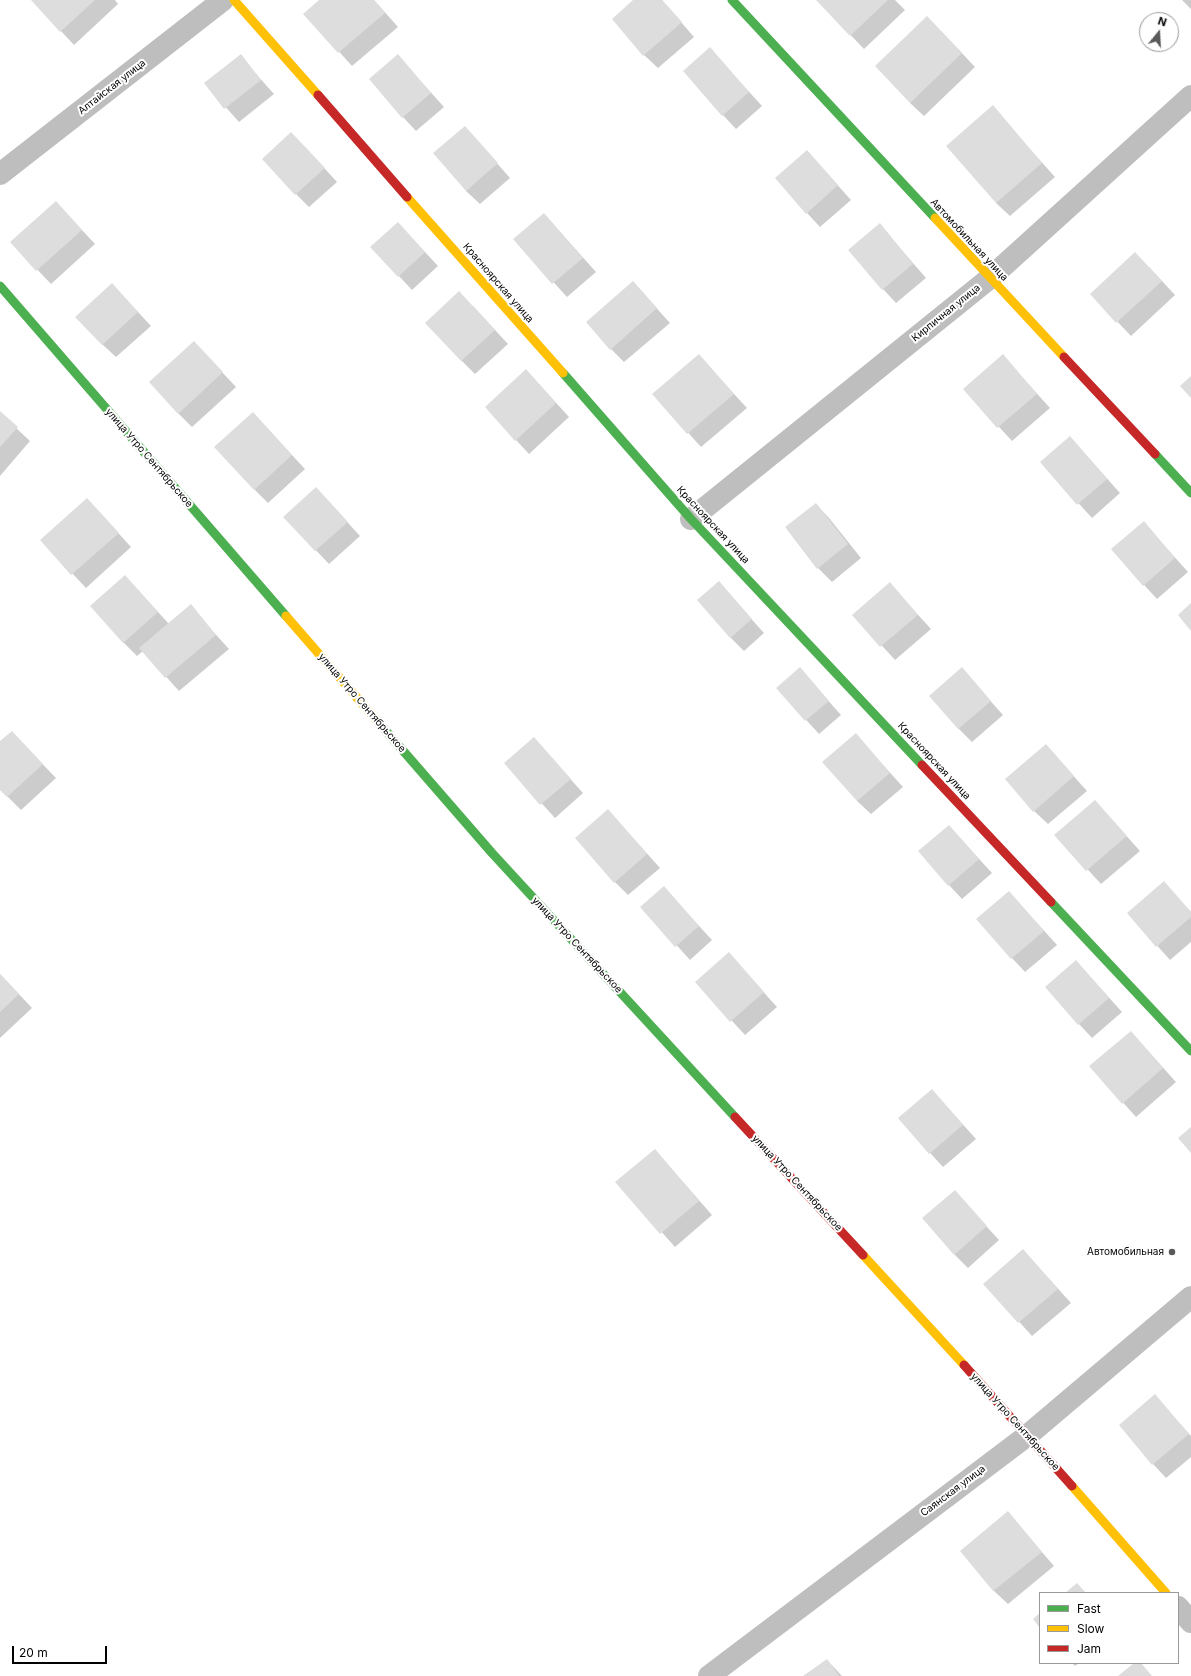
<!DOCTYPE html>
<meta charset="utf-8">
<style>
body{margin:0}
#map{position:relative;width:1191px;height:1676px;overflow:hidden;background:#fff;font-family:Inter,sans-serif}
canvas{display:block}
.legend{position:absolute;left:1039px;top:1592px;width:140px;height:72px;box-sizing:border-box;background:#fff;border:1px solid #999;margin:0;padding:5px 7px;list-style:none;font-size:12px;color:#000}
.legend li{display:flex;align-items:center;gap:8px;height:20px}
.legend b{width:20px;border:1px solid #999}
.north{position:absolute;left:1139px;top:12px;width:40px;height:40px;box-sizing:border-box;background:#fff;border:1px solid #999;border-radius:50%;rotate:18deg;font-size:11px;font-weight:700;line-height:16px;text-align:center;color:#000}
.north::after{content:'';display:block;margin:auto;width:14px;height:18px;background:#595959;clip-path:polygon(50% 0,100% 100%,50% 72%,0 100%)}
.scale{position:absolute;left:12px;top:1646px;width:95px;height:18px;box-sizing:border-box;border:2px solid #000;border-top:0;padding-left:5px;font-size:12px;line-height:14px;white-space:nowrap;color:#000;-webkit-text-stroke:3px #fff;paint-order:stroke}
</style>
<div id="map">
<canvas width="1191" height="1676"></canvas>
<ul class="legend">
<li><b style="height:5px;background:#4caf50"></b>Fast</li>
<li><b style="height:5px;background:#ffc107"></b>Slow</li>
<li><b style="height:5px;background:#c62828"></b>Jam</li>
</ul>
<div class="north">N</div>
<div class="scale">20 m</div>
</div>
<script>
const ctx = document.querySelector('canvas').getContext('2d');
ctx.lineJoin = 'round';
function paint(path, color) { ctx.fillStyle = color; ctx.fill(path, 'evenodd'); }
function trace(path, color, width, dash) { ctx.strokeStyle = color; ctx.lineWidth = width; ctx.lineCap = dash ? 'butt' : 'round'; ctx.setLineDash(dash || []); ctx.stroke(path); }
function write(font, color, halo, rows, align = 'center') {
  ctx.font = font + ' Inter,sans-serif'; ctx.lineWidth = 4; ctx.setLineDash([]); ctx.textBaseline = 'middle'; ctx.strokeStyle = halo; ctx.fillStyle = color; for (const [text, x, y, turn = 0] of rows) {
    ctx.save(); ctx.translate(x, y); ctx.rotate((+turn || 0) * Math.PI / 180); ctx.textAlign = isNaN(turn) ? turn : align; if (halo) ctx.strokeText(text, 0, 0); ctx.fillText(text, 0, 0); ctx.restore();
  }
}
const shadow = new Path2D(`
 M32 0H115L118 4 74 45Z
 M321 0H374L398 27 352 66 305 14Z
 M635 0H662L694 37 658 68 644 55Z
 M817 0H895L905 10 864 49Z
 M1182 0H1191V9Z
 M941 31 975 67 924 116 910 103Z
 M710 49 762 106 736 129 723 115Z
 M240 56 274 94 239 122 205 84Z
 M398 56 444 107 416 131 403 117Z
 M992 107 1055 177 1010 216 996 203Z
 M465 127 510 178 480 204 466 191Z
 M305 147 337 182 309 207 296 194Z
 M807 151 851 200 820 227 807 213Z
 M56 202 95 244 51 284 11 242Z
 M544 214 596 272 567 297 515 240Z
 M398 223 438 266 412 290 372 247Z
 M880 225 926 278 896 303 883 289Z
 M1149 267 1175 295 1131 336 1091 294Z
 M633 282 670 323 624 362 611 349Z
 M125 298 151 326 116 357 102 344Z
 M473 306 508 344 475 374 461 360Z
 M207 356 236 387 192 427 178 413Z
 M699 356 747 408 701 447 654 395Z
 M1003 356 1050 408 1012 441 964 389Z
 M539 384 569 417 529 454 516 440Z
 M0 413 30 441 0 476Z
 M253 413 305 469 268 503 254 489Z
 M1070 437 1120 493 1092 518 1041 462Z
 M329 502 360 536 329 564 284 517Z
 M816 504 829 518 861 558 832 582 818 568 786 527Z
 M100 513 131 547 86 588 41 540Z
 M1144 523 1188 572 1157 599 1112 550Z
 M719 583 764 633 744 651 730 637Z
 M890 584 931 629 895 660 854 615Z
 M138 590 169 624 190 606 229 649 179 691 143 651 137 656 123 642Z
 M800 669 841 715 819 734 777 688Z
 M962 669 1003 715 972 742 958 728Z
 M856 735 903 787 871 814 857 801Z
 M534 739 583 793 555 818 505 763Z
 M0 743 25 746 56 778 21 810 0 789Z
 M1046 745 1087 791 1048 824 1034 811Z
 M1095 801 1140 851 1101 884 1056 835Z
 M608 810 660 868 628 895 615 882Z
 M949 826 992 873 962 899 949 885Z
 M1164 883 1191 912V942L1170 960 1128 913Z
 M664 888 712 940 690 960 642 907Z
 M1009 892 1057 945 1025 972 1012 958Z
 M729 954 777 1007 745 1035 696 982Z
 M1076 961 1122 1012 1092 1038 1079 1024Z
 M0 974 32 1008 0 1038Z
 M1131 1032 1176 1082 1136 1117 1091 1067Z
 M932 1090 976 1139 943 1167 899 1119Z
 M655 1150 712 1215 675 1247 617 1182Z
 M955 1192 999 1240 968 1268 954 1254Z
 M1023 1250 1071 1303 1032 1336 985 1284Z
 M1155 1396 1191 1436V1457L1166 1478 1153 1464Z
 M1008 1513 1054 1566 1008 1604 994 1591 962 1551Z
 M827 1660 842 1676H805Z
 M1072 1663H1079L1075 1666Z`);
const building = new Path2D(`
 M31 0H95L60 32Z
 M319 0H374L385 13 338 53 303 14Z
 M633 0H662L682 22 643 56 612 19Z
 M816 0H888L850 36Z
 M927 16 962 53 910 103 875 66Z
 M710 47 749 92 722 116 683 71Z
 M241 54 261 80 224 109 204 83Z
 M398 54 431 93 402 118 369 79Z
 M993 105 1042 163 996 203 946 146Z
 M465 126 498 163 466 191 433 153Z
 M291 132 325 168 295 195 262 159Z
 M807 150 838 185 806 214 775 178Z
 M56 201 82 230 36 271 10 242Z
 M544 213 583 258 552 284 513 239Z
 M398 222 425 252 398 277 370 247Z
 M880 223 913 264 882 290 848 250Z
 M1135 252 1162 281 1116 323 1090 294Z
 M633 281 657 308 610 350 586 322Z
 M112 283 138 312 102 345 75 317Z
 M459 291 495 330 461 361 425 323Z
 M194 341 223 372 178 414 149 382Z
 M699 354 734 394 687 434 652 394Z
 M1003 354 1037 394 997 428 963 389Z
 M526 369 556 403 515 441 485 407Z
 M1191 376V398L1180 386Z
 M0 411 18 427 0 447Z
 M253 412 292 455 254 490 214 447Z
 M1070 436 1107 479 1077 505 1040 462Z
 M316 487 348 522 315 551 283 517Z
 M87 498 119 533 71 575 40 540Z
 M816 503 848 544 817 569 785 527Z
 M1144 521 1175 558 1143 586 1111 549Z
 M125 575 158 612 123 643 90 606Z
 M719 581 752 619 730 638 697 600Z
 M890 582 918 615 880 647 852 615Z
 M1191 603V631L1178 615Z
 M191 604 216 635 165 678 139 648Z
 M800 667 829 701 805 721 776 688Z
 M962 667 991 701 958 729 929 696Z
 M12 731 43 764 7 797 0 790V741Z
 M856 733 890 773 857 801 822 762Z
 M534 737 571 779 540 805 504 763Z
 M1046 744 1074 776 1033 812 1005 779Z
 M1095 800 1127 836 1086 871 1054 835Z
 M608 809 647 854 614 883 575 838Z
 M949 825 979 859 948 886 918 851Z
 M1164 881 1191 912V917L1156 947 1127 913Z
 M664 886 699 926 675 947 640 907Z
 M1009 891 1044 931 1011 959 976 919Z
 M729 952 764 992 730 1022 695 982Z
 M1076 960 1109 998 1078 1025 1045 987Z
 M0 974 19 994 0 1012Z
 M1131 1031 1163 1068 1122 1104 1089 1066Z
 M932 1089 963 1125 929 1154 898 1118Z
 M1191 1127V1153L1178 1138Z
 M655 1149 699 1201 660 1234 615 1182Z
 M955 1190 987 1226 954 1255 922 1218Z
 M1023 1249 1058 1289 1018 1323 983 1284Z
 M1155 1394 1189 1434 1152 1465 1119 1425Z
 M1008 1511 1042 1552 993 1591 960 1551Z
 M1077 1583 1086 1593H1065Z
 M1040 1613V1628L1033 1619Z
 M827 1659 839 1676H803Z
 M1134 1663H1141L1152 1676H1118Z`);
const street = new Path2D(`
 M0 174 223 0
 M691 519 990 278 1191 96
 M1178 1607 1191 1622
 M709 1676 1028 1435 1191 1297`);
const fast = new Path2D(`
 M732 0 935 218
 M0 286 286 616
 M563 373 691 519 922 765
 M1155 454 1191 493
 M379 723 492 853 735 1117
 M1051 902 1191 1051`);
const slow = new Path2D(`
 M234 0 318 95
 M407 197 563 373
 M935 218 1064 357
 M286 616 379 723
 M863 1255 964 1365
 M1072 1486 1166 1593`);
const jam = new Path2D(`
 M318 95 407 197
 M1064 357 1155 454
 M922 765 1051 902
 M735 1117 863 1255
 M964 1365 1072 1486`);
const markers = [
 [1172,1252,4,"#595959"]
];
const streetNames = [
 ["Алтайская улица",112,87,-38],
 ["Автомобильная улица",969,240,47],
 ["Красноярская улица",498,283,49],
 ["Кирпичная улица",946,313,-39],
 ["улица Утро Сентябрьское",149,458,49],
 ["Красноярская улица",713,525,47],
 ["улица Утро Сентябрьское",362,703,49],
 ["Красноярская улица",934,761,47],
 ["улица Утро Сентябрьское",577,945,47],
 ["улица Утро Сентябрьское",797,1183,47],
 ["улица Утро Сентябрьское",1015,1422,48],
 ["Саянская улица",953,1491,-37]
];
const poiNames = [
 ["Автомобильная",1164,1252]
];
paint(shadow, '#0003');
paint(building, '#ddd');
trace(street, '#bebebe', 22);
trace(fast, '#4caf50', 9);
trace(slow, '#ffc107', 9);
trace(jam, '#c62828', 9);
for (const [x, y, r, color] of markers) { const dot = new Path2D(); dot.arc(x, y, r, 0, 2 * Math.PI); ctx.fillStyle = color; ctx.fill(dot); trace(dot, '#fff', 1.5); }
write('10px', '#000', '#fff', streetNames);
write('10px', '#000', '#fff', poiNames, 'right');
</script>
